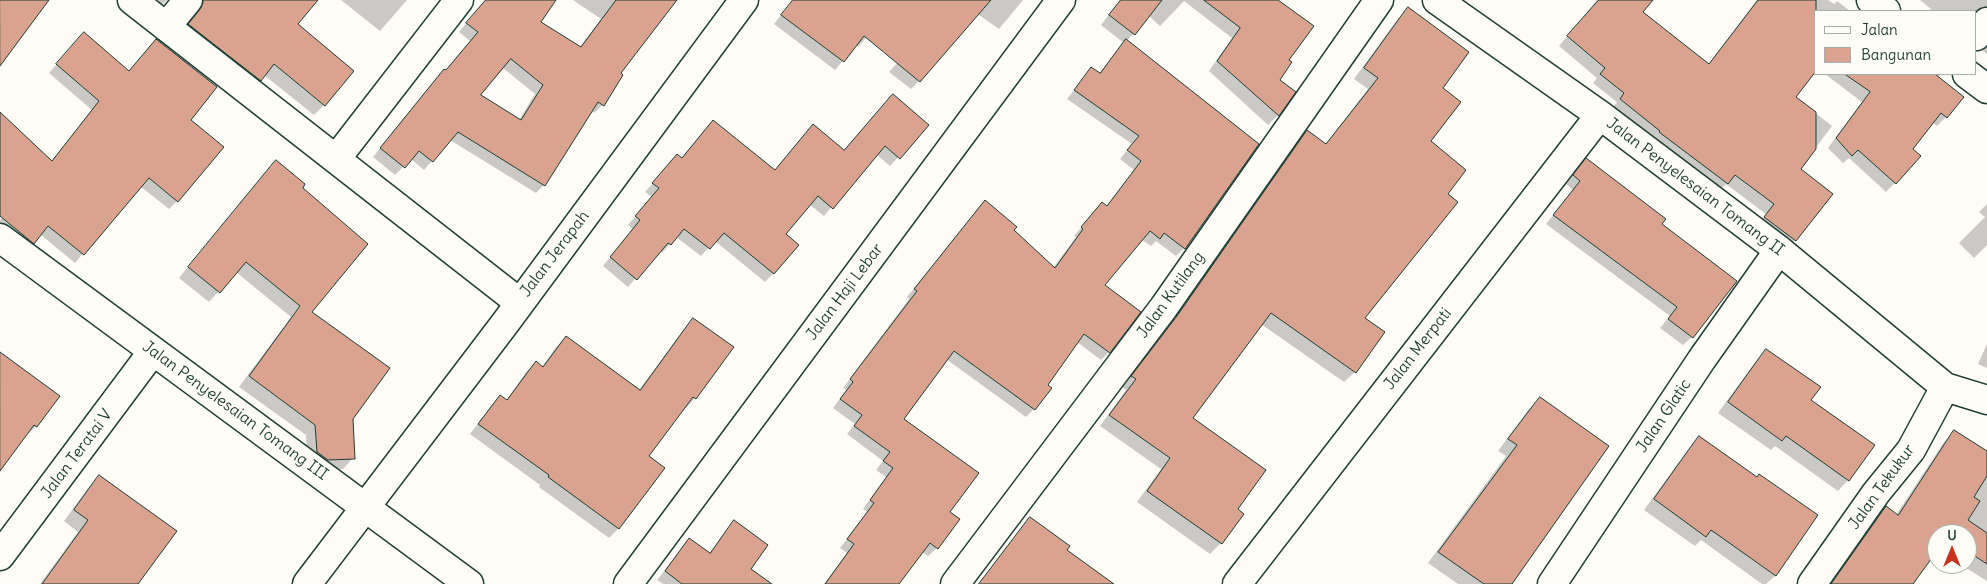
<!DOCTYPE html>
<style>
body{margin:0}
#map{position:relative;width:1987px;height:584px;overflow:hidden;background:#fdfcf7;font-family:Delius,sans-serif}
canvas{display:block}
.legend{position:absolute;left:1814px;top:10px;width:162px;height:65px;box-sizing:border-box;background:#fdfcf7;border:1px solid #a4b0a9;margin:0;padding:6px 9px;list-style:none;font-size:15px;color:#1f3d34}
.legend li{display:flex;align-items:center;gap:10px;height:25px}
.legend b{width:25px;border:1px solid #a4b0a9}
.north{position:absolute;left:1927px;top:524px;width:50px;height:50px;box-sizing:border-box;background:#fdfcf7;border:1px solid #a4b0a9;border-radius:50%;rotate:0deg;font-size:14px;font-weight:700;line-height:20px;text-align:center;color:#1f3d34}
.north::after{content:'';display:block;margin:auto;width:18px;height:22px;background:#c8321e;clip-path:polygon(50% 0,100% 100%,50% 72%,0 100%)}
</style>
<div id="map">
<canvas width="1987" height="584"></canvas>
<ul class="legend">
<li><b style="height:6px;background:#fdfcf7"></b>Jalan</li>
<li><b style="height:14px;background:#d9a38f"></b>Bangunan</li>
</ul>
<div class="north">U</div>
</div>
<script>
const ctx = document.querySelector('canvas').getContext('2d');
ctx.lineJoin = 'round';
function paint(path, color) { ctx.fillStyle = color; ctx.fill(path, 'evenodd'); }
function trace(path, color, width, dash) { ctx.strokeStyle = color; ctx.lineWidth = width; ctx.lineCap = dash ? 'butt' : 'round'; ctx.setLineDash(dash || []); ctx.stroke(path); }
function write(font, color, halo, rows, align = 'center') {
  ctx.font = font + ' Delius,sans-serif'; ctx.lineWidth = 4.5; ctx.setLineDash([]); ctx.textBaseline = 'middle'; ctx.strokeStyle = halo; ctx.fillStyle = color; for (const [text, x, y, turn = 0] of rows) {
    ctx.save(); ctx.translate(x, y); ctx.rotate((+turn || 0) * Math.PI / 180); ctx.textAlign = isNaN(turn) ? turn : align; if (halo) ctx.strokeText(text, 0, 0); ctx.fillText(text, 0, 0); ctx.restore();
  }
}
const shadow = new Path2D(`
 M134 0H167L152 15Z
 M189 0H316L296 25 324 105 314 115 264 75 249 90 179 35 193 15Z
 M341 0H407L380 31Z
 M485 0H554L539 22 579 48 601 19 573 0H671L619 74 603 105 594 113 591 111 544 185 536 193 450 140 424 170 411 159 395 175 373 157 436 79 444 70 445 71 470 41 459 32ZM503 68 535 94 519 120 479 96Z
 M793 0H897L866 38 858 47 856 45 835 70 774 24Z
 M974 0H1023L999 29 969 8Z
 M1120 0H1276L1287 60 1278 80 1294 92 1278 115 1268 125 1209 71 1232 38 1184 1 1160 26 1149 16 1127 41 1184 248 1176 256 1156 241 1151 246 1141 239 1103 285 1109 352 1101 360 1077 342 1046 385 1034 409 1026 417 946 359 902 420 949 512 958 519 937 548 928 556 922 552 896 584H824L847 553 840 548 867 512 863 509 886 477 876 470 883 461 847 434 855 424 833 408 846 390 843 388 909 299 907 297 977 210 1012 231 1053 268 1076 237 1074 236 1094 212 1106 207 1134 170 1120 159 1132 144 1067 99 1091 68 1099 74 1124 43 1101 25Z
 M1597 0H1651L1641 12 1708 65 1757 0H1828L1834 4 1837 1 1850 11H1816L1795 97 1832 126 1799 170 1795 240 1786 249 1756 226 1766 214 1726 184 1718 192 1612 108 1617 102 1593 83 1597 78 1559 46Z
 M1920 0H1987V18L1976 15V11H1929L1931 9Z
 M1408 9 1441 88 1429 142 1363 318 1355 372 1344 382 1261 324 1191 418 1236 510 1242 514 1221 543 1210 554 1137 502 1161 469 1100 426 1126 390 1122 387 1166 328 1297 142 1307 131 1325 145 1368 89 1354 79 1397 20Z
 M944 10 919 81 911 89 889 72Z
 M156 41 189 120 177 201 169 209 140 186 75 263 40 234 25 251 0 231V220L42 169 51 162 92 110 49 73 76 42 129 72Z
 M1987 45V54L1983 51Z
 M1825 74H1888L1891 76 1892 74H1940L1938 78 1946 117 1937 126 1932 122 1911 149 1920 157 1886 192 1849 158 1843 163 1828 148 1862 102Z
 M928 125 890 166 876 154 824 216 809 204 784 234 773 274 765 282 715 241 701 256 676 237 662 253 659 251 628 287 603 266 633 229 628 225 652 197 645 192 677 155 681 159 705 129 774 171 813 126 844 151Z
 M1586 160 1660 224 1692 337 1683 345 1660 328 1670 316 1546 224 1573 190 1566 184Z
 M266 172 301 188 310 312 352 418 353 458 343 469 317 470 307 463 306 435 239 387 291 317 236 272 209 302 179 278Z
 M1987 204V245L1974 258 1959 243 1985 217 1979 212Z
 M693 319 695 398 686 408 684 407 648 457 619 528 609 538 539 487 540 485 470 434 491 406 500 397 506 401 526 372 536 363 542 367 556 347 566 337 639 390 684 329Z
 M1987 344V368L1978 364Z
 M1767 350 1810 400 1848 480 1838 491 1775 446 1771 450 1718 413 1756 361Z
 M0 355 36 426 28 434 26 433 0 470Z
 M1540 398 1510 584H1458L1428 563 1506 456 1498 451 1529 409Z
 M1955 431 1987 452V581L1960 564H1967V534H1937V549L1912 584H1829L1876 518 1886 508 1896 515 1944 442Z
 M1699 438 1757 478 1817 516 1775 576 1766 584H1762L1701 540 1695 546 1644 510 1689 448Z
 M99 477 130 584H40L78 532 64 521 88 488Z
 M1030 519 1065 550 1112 584H979L1020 529Z
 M734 522 749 569 770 584H663L657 580 689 539 709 554Z`);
const building = new Path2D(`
 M0 0H49L0 66Z
 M203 0H318L298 24 354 71 325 106 274 64 261 81 188 24 200 9Z
 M486 0H556L541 22 581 47 616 0H677L621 73 623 75 604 106 598 102 545 186 458 132 433 162 419 151 405 168 380 148 444 69 446 70 478 32 466 23ZM511 59 543 85 521 120 481 95Z
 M793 0H991L920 82 864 36 844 62 781 15Z
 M1121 0H1162L1135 35 1109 15Z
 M1204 0H1278L1314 26 1289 60 1292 62 1280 80 1296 92 1279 116 1217 61 1240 28Z
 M1599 0H1653L1643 12 1709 64 1758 0H1816V71L1796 97 1816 112V149L1801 169 1833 194 1796 241 1764 217 1774 204 1735 175 1728 184 1659 132 1660 131 1620 99 1624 93 1600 74 1605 68 1567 36Z
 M1408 7 1469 52 1443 88 1461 102 1431 141 1466 170 1448 194 1458 202 1365 318 1385 332 1356 373 1271 313 1193 418 1266 470 1238 509 1244 514 1222 544 1147 491 1170 458 1109 415 1136 379 1131 376 1177 316 1307 130 1326 144 1378 78 1364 68Z
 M84 32 129 71 156 39 217 87 191 120 224 147 178 202 149 178 84 255 48 226 34 244 0 216V112L52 161 99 101 56 64Z
 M1126 39 1259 144 1185 249 1164 233 1160 239 1150 231 1105 285 1141 312 1110 353 1084 334 1048 385 1052 388 1035 410 954 351 904 419 979 473 950 512 960 519 938 549 930 543 899 584H825L854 544 847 539 874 503 870 500 893 468 883 461 890 452 854 426 862 415 840 399 853 382 850 379 917 291 914 289 985 200 1017 227 1014 230 1055 268 1083 229 1081 227 1102 202 1107 206 1141 161 1127 150 1139 136 1074 90 1091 67 1100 73Z
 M1845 74H1935L1964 97 1947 118 1941 113 1913 149 1921 156 1896 184 1858 150 1852 156 1836 138 1870 92Z
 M893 94 929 125 900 159 885 146 833 209 818 196 786 234 799 245 774 274 724 233 710 249 684 229 671 245 668 243 637 280 610 257 640 220 635 216 659 188 652 183 677 154 682 158 713 120 775 170 813 124 844 150Z
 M1586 158 1666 219 1662 224 1737 281 1693 338 1668 319 1677 307 1553 215 1580 181 1573 175Z
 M276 160 305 184 303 188 368 244 312 312 390 368 353 419 355 459 328 460 317 452 315 425 249 376 300 306 246 262 220 293 188 267Z
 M693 318 734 347 696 399 693 397 649 456 665 468 619 529 548 477 549 475 478 424 500 395 507 400 536 361 543 367 566 336 640 390Z
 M1766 349 1821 387 1811 400 1875 445 1849 481 1786 436 1782 441 1728 402Z
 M0 352 60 396 37 427 34 425 0 471Z
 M1540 397 1609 446 1512 584H1484L1438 552 1517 445 1508 439Z
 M1954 430 1987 451V476L1974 497 1980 501 1968 520 1987 533V564L1967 551V534H1937V551L1913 584H1831L1886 506 1898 515Z
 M1699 436 1757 477 1759 474 1818 515 1776 576 1711 530 1706 537 1654 499Z
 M99 475 177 531 138 584H42L88 520 74 510Z
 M1030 517 1070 546 1067 550 1114 584H979Z
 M734 520 768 545 751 569 772 584H682L665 571 689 538 710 553Z`);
const street = new Path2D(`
 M132 0 520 303
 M1437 0 1600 115 1779 250 1945 387 1987 400
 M1871 0 1886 11
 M166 27 188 0
 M1976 36 1987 22
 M1967 74 1987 89
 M336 159 459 0
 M0 238 469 584
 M0 556 153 351
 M307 584 506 322 744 0
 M955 584 1164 307 1379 0
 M1237 584 1600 115
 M1552 584 1702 359 1779 250
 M1812 584 1876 493 1911 450 1945 387`);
const secondary = new Path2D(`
 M628 584 1061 0`);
const streetNames = [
 ["Jalan Penyelesaian Tomang II",1695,187,37],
 ["Jalan Jerapah",555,254,-53],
 ["Jalan Haji Lebar",845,292,-53],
 ["Jalan Kutilang",1171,295,-54],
 ["Jalan Merpati",1418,349,-52],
 ["Jalan Penyelesaian Tomang III",235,411,36],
 ["Jalan Glatic",1664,416,-56],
 ["Jalan Teratai V",77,454,-53],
 ["Jalan Tekukur",1882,487,-54]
];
paint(shadow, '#0003');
paint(building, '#d9a38f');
trace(building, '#1f3d34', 1);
trace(street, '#1f3d34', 31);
trace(secondary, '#1f3d34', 31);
trace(street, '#fdfcf7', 28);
trace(secondary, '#fdfcf7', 28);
write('16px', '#1f3d34', '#fdfcf7', streetNames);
</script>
